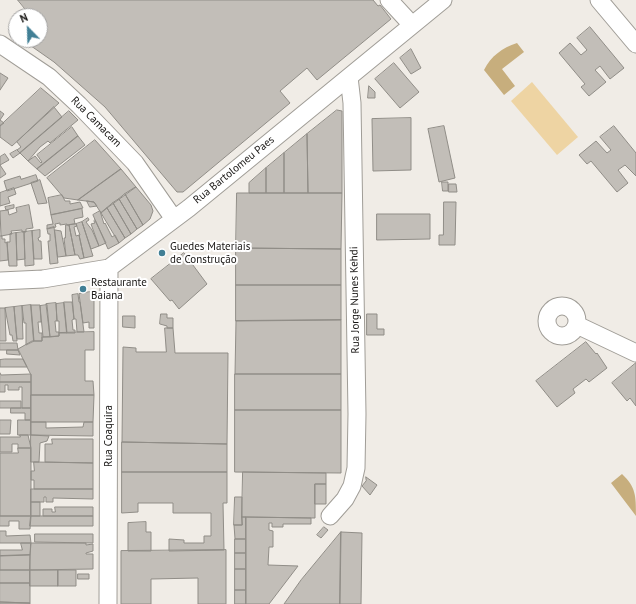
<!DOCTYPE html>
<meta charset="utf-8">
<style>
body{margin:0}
#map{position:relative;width:636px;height:604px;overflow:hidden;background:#f0ece6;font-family:"PT Sans",sans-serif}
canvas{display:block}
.north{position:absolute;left:8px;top:8px;width:40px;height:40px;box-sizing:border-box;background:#fff;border:1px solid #a3a2a1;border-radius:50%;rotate:337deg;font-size:11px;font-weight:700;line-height:16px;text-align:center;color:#181614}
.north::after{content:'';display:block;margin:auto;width:14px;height:18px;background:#417f95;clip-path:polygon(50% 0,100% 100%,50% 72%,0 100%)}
</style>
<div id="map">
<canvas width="636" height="604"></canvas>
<div class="north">N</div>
</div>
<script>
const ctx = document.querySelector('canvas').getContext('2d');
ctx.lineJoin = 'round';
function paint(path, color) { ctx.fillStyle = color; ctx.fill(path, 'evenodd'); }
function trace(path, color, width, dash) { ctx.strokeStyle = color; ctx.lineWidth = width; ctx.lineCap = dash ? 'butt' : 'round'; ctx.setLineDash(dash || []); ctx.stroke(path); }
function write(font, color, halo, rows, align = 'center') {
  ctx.font = font + ' "PT Sans",sans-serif'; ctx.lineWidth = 4; ctx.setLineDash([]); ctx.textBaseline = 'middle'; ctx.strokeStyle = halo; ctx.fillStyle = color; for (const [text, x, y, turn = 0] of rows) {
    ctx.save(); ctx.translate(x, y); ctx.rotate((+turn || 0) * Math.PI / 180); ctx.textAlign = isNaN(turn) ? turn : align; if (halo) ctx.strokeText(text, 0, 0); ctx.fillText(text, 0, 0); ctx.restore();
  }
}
const green = new Path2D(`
 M532 82 578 137 557 155 511 101Z`);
const water = new Path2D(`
 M517 43 524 52 502 69 515 86 504 95 484 70C491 56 502 48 517 43Z
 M622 474C636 487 636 496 636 516L611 483Z`);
const building = new Path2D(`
 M18 0H373L378 6 380 5 391 19 317 80 307 68 280 91 290 103 183 192H177L105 107 54 62 24 41 40 40V16H31Z
 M590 27 624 68 610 79 600 66 595 70 606 82 589 96 581 87 585 84 559 53 570 43 581 55 587 50 577 38Z
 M411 49 421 68 411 74 400 58Z
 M394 63 419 92 400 108 375 79Z
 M0 73 8 78 0 90Z
 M369 86 375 92V98H368Z
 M41 88 59 103 12 146 0 137V126Z
 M54 107 62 117 20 153 17 150 21 147 17 142Z
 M337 110 342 111V193H308L307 134Z
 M0 111 4 114 0 120 4 123 0 126Z
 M69 111 78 120 50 143 48 141 40 147 28 161 20 153Z
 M411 118V170L373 171 372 119Z
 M444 126 455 178 439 182 428 129Z
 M614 126 636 153V176L625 165 618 170 628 183 617 192 591 161 587 164 579 155 596 141 607 153 611 150 600 137Z
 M72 127 78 136 37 169 28 161 35 156 41 163 42 162 37 155Z
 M307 134 308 193H284V153Z
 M78 136 85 145 45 176 37 169Z
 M95 140 121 169 78 200 64 198 47 178Z
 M17 150 20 153 13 158 10 154Z
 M284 153V193H266V168Z
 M5 154 9 160 0 165V157Z
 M0 165 6 174 0 178Z
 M266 168V193H249V183Z
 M121 169 136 187 107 208 101 213 94 202 78 200Z
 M36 175 38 181 7 191 4 181 20 176 21 179Z
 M40 180 47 203 38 204 31 183Z
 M442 182H448V191H443Z
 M449 184H456L457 192H449Z
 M136 187 151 205 153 211 150 219 143 225 125 194Z
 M14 188 16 194 8 197 10 203 0 206V193Z
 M237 193H342L341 249 236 248Z
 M125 194 143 225 137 229 119 199Z
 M62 195 65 201H70V204L80 202 83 208 51 215 48 198Z
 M119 199 137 229 131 234 113 203Z
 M87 201 94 202 97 206 90 207Z
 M444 202H456L455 245H439V235H443Z
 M113 203 131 234 125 238 107 208Z
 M14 205V208L6 210 5 207Z
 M29 205 33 228 26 229V232H22V230L11 231 12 234 1 236 0 211 8 210 9 215 17 212 16 208Z
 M107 208 125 238 119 243 101 213Z
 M82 209 83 217 74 219 75 224 67 225V224L60 225V223L55 224 56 227 47 229V225L53 224 51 215Z
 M100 211 104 224 105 223 112 237 115 235 119 243 108 249 93 215Z
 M377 214H430V239L377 240Z
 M88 218 89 220 86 222 92 230 99 246 91 249 82 222Z
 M95 220 106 243 99 246 91 224 95 223 94 221Z
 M82 222 93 256 84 258 79 235H80L76 224Z
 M76 224 77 226 74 227 76 236 79 235 84 258 80 259 78 255H75L69 225Z
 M66 225H69L75 255 66 256 64 238H65Z
 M54 227 58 263 50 264 48 241H50V234H48L47 229Z
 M40 230V237L38 238 39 241H41L42 259H34L32 231Z
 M55 230 61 231 66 256 58 257Z
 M32 231 34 265 25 266 24 232Z
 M24 232 25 259 17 260 16 233Z
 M16 233 17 266H9L7 242H10V234Z
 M0 236H2V239H5V243L7 242 8 260 0 261Z
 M236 248 341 249V285H236Z
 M184 253 207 284 179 309 172 300 170 301 151 279Z
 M236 285H341V320L236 321Z
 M90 292 94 297V328H89V322L83 323 79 294Z
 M78 294 79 302H80L84 332H77L76 319H74L72 295Z
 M64 302H72L74 319 72 320 73 330H75V333H67Z
 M56 303 57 321H55L56 332H59V336L50 337 46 304Z
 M64 303 67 333H59V321H57L56 304Z
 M31 305 34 341 26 345V323H24L22 306Z
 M31 305H40L41 322H38L39 333H42V341H34Z
 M47 305 50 337H43L40 306Z
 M22 306 23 339H17L14 307Z
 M14 307 15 320 17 341H13L12 335H10L5 308Z
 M0 308H5L6 341H0Z
 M161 314H167V318H173V328H167V326L160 324Z
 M367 314H377V329H384V335H367Z
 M123 316H135V328L123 327Z
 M341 320V374H235L236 321Z
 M165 328H173L175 353H228L227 444 122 442 123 347 136 348V352H166Z
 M94 332V350H85V381H93L94 395H31V375L18 349 32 341H42V337L59 336V333Z
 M586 342 596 354 597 353 607 368 589 382 586 379 573 389 575 393 557 407 536 381Z
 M0 343H17L18 350H0Z
 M7 350H18L20 355 7 354Z
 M5 359H23L27 367H0V360Z
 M636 363V406L630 398 627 401 612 383Z
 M0 373 1 375 31 374V382H0Z
 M235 374H341V410H235Z
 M0 382H31V408H22V387H19V390H8V385H5V392H0Z
 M31 395H94L93 422H31Z
 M0 401H21V408H0Z
 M11 408H31V420H25V413H11Z
 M235 410H341V473L235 472Z
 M0 420H11L10 434H0Z
 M18 420H31V435H18Z
 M31 422H46V428L83 427 84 422H93V436L31 435Z
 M20 435H28L31 448H18V444H12V452H0V437H20Z
 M31 435 49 436 47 441 40 443 39 462H31Z
 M52 439H93V463L45 462V444H52Z
 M122 442 227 444V472H122Z
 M18 448H31V516H0V453H18Z
 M34 462 93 463V489H34V480H31V471H34Z
 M122 472H227V503H223L224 550 169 551V539L184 540V543H204V536H211V513H173V503H138V512L122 513Z
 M243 472 326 473V484H315V518L242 517Z
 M366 477 377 485 370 495 362 486 366 481Z
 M315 484H326V504H315Z
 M31 489H93V499L53 498V502H46V497H44V502H31Z
 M235 497H242V525H234Z
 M31 502H40V516H31Z
 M55 507H93V516H43V509H52V512H55Z
 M0 516H31L30 529H19V521H9V526H0Z
 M31 516H93V526H30Z
 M242 517H246V539H235L234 525H242Z
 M246 517 311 518V524H283V527H272V523H269V530L273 531V547H269L268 565 298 566 269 604H246Z
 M146 522V532H151V551H128V523Z
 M324 527 328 530 321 538 317 535Z
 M0 531H6V536L30 535 31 543H0Z
 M341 532 362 533 361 604H340Z
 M341 532 340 604H284L301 580Z
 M35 534H93V543L35 542Z
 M235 539H246V553H235Z
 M21 543H31L30 555 0 556V550H22Z
 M31 543H86V545L93 544V551L86 553V554H93V569L30 570Z
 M226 550V604H198V578L151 579V604H121V551Z
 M235 553H246V569H235Z
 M30 555V570H0V556Z
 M235 569H246V590H235Z
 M0 570H30V583H0Z
 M30 570H58V586H30Z
 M58 570H76V586H58Z
 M78 574H89V579H78Z
 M0 583H30V603L0 602Z
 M235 590H246V604H235Z
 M0 602 30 603V604H0Z`);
const minor = new Path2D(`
 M389 0 412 25
 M599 0 636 44
 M0 44 49 77 79 105 135 163 174 219
 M0 281 43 279 109 268 189 208 443 0
 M547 321a15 15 0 1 1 30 0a15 15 0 1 1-30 0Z
 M577 325 636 353
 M330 516 345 499 352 486 356 468 357 414 352 103 349 77
 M108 604 109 268`);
const markers = [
 [162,253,4,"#417f95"],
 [83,289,4,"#417f95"]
];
const streetNames = [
 ["Rua Camacam",96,122,45],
 ["Rua Bartolomeu Paes",234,170,-39],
 ["Rua Jorge Nunes Kehdi",355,300,-91],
 ["Rua Coaquira",109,436,-90]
];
const poiNames = [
 ["Guedes Materiais",170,247],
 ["de Construção",170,260],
 ["Restaurante",91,283],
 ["Baiana",91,296]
];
paint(green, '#eed4a3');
paint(water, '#c7ae7d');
paint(building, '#c2beb8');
trace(building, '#908d87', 1);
trace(minor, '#a09d97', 19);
trace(minor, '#fff', 17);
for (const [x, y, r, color] of markers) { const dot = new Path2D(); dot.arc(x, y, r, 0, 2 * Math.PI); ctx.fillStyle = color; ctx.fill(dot); trace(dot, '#fff', 1.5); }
write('11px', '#181614', '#fff', streetNames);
write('11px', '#181614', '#fff', poiNames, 'left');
</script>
